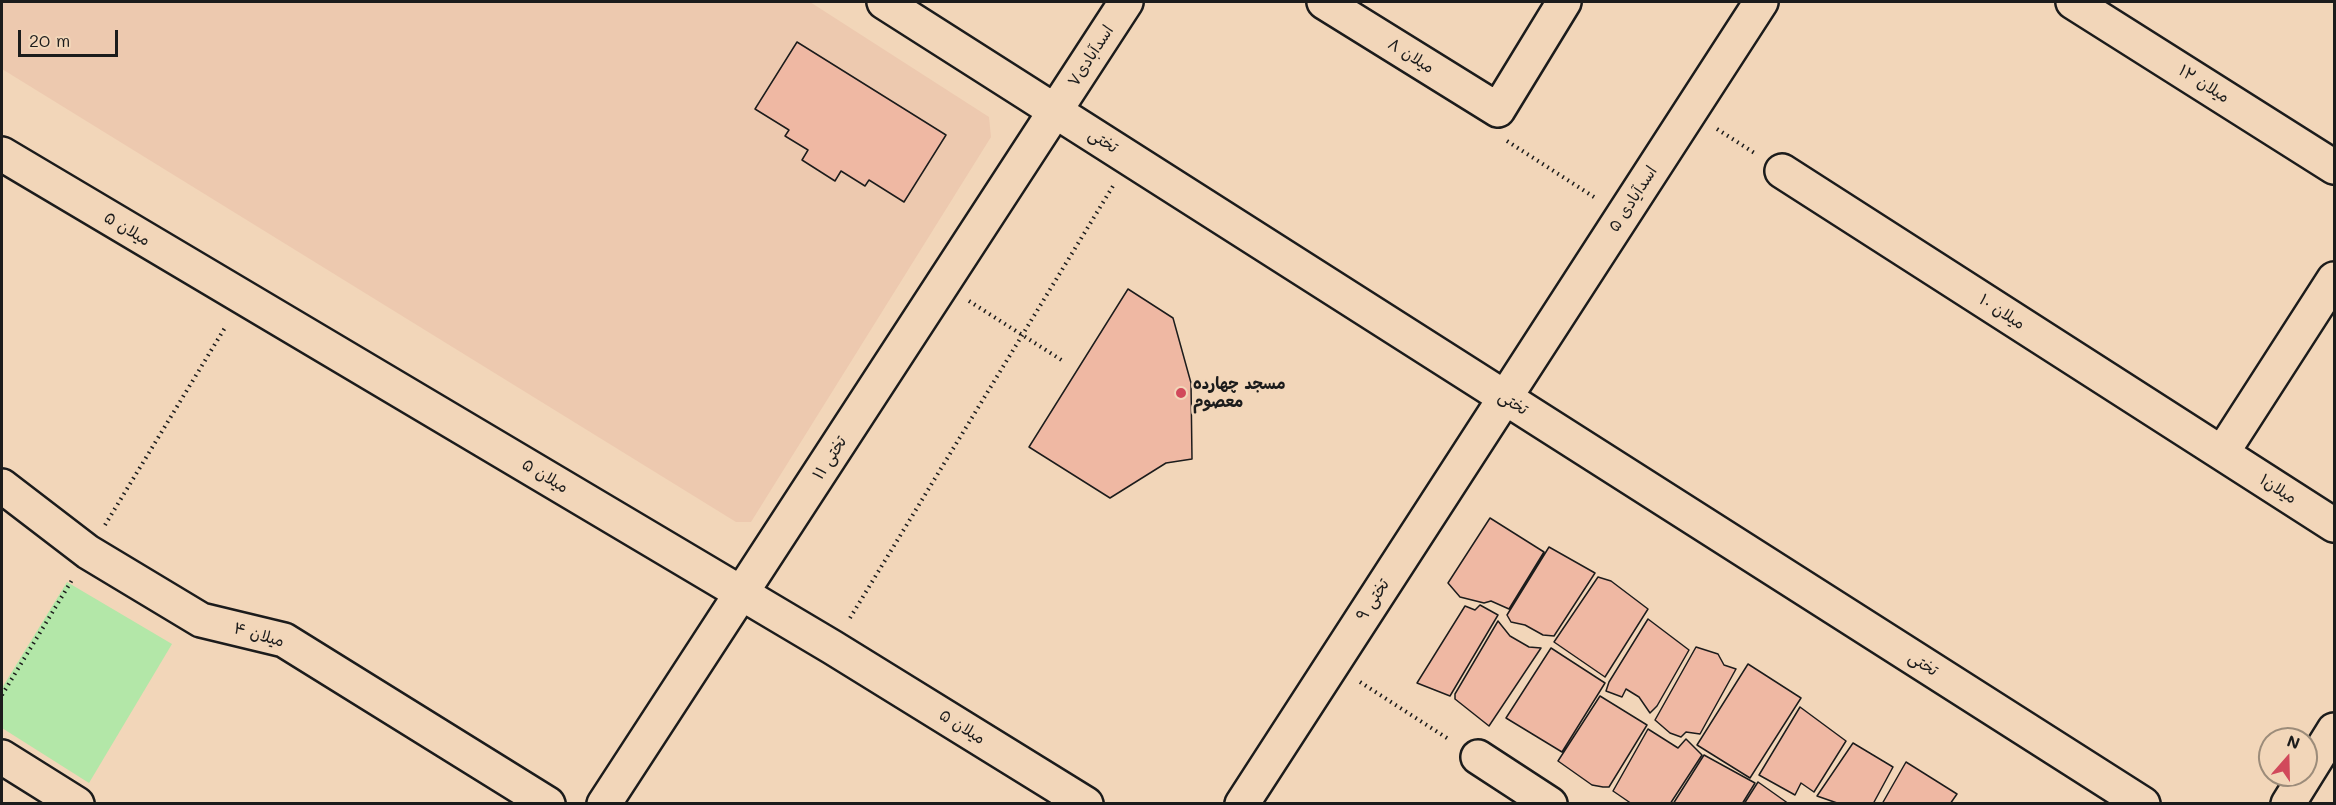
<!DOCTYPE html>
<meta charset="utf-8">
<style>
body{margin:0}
#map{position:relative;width:2336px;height:805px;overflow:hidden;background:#f2d6b9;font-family:Mali,sans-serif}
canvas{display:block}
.frame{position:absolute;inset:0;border:3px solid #1c1c1c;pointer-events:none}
.north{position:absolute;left:2258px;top:727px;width:60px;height:60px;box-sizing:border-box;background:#f2d6b9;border:2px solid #9c8c7a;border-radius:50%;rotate:20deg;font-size:16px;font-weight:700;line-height:24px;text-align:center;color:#1c1c1c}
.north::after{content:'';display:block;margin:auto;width:21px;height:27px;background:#d1495b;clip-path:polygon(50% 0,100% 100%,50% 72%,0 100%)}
.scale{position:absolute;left:18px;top:30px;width:100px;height:27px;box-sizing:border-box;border:3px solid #1c1c1c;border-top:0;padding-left:8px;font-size:18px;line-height:21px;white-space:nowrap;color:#1c1c1c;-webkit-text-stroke:4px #f2d6b9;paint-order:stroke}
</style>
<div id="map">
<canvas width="2336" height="805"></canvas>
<div class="frame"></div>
<div class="north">N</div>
<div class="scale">20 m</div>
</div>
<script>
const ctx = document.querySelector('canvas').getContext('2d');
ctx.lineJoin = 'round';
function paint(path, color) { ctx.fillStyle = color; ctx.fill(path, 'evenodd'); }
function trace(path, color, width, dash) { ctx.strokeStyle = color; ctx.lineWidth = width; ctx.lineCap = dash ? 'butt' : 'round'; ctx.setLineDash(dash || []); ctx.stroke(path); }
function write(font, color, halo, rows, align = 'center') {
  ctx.font = font + ' Mali,"Playpen Sans Arabic",sans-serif'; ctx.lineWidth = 5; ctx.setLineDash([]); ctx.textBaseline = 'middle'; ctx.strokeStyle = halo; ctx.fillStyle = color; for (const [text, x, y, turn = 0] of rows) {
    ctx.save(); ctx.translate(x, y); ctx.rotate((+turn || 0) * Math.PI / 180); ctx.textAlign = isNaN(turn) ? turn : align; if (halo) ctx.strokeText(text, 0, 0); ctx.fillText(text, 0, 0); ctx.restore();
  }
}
const built = new Path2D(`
 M2 2H810L989 117 991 137 751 522H736L2 69Z`);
const green = new Path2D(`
 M67 582 172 644 89 783 2 728V688Z`);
const building = new Path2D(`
 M797 42 946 135 904 202 869 180 865 186 841 171 835 181 802 160 808 150 785 136 789 130 755 109Z
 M1128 289 1173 318 1191 383 1192 459 1166 463 1110 498 1029 447Z
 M1490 518 1544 552 1509 609 1491 601 1484 603 1460 597 1448 583Z
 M1549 547 1595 573 1554 636 1543 635 1525 625 1511 622 1507 615Z
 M1598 577 1611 581 1648 609 1605 677 1554 642Z
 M1480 605 1498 615 1450 696 1417 683 1465 606 1475 610Z
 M1648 619 1689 650 1657 706 1650 713 1639 697 1626 689 1622 697 1606 691 1609 682Z
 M1498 621 1510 636 1529 647 1541 648 1489 726 1455 699V694Z
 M1696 647 1718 654 1724 665 1736 669 1700 734 1686 732 1681 737 1670 733 1655 720Z
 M1551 648 1605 683 1562 752 1506 718Z
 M1748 664 1801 698 1750 778 1697 745Z
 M1600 696 1647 725 1609 787H1603L1592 785 1558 761Z
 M1800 707 1846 741 1814 792 1801 783 1795 795 1759 775Z
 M1648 729 1678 748 1686 739 1702 755 1670 804H1632L1613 791Z
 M1853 743 1893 767 1873 804H1840L1817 796Z
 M1704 755 1755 783 1742 804H1673Z
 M1906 762 1957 794 1950 804H1882Z
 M1758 782 1789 804H1744Z`);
const path = new Path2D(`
 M1717 129 1756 154
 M1507 141 1594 197
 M969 301 1063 361
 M105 525 226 326
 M850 618 1113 186
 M1360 682 1450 740
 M2 695 72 580`);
const minor = new Path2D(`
 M884 2 2143 804
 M1324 2 1498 110 1564 2
 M2073 2 2334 167
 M2 154 832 647 1086 804
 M1782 171 2334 525
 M2222 453 2334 279
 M2 486 88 552 201 620 284 640 548 804
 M2 757 77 804
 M1478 757 1550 804
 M2306 775 2334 730
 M604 804 1126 2
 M2288 804 2306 775`);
const tertiary = new Path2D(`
 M1242 804 1761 2`);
const markers = [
 [1181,393,6,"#d1495b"]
];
const streetNames = [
 ["اسدآبادی۷",1091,56,-57],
 ["میلان ۸",1411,56,32],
 ["میلان ۱۲",2204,84,32],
 ["تختی",1103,141,32],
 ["اسدآیادی ۵",1633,199,-57],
 ["میلان ۵",127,229,31],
 ["میلان ۱۰",2002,312,33],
 ["تختی",1513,403,32],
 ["تختی ۱۱",830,458,-57],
 ["میلان ۵",545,476,31],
 ["میلان۱",2278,489,33],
 ["تختی ۹",1373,600,-57],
 ["میلان ۴",259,635,16],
 ["تختی",1923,664,32],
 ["میلان ۵",962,727,32]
];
const poiNames = [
 ["مسجد چهارده",1193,384],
 ["معصوم",1193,402]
];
paint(built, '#edc9af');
paint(green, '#b3e7a8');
paint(building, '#efb8a3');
trace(building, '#1c1c1c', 1.5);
trace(minor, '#1c1c1c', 38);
trace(tertiary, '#1c1c1c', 38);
trace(path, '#1c1c1c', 4, [1.5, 4.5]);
trace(minor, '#f2d6b9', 33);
trace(tertiary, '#f2d6b9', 33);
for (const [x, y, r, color] of markers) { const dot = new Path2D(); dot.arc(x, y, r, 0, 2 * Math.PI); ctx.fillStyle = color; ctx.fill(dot); trace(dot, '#f2d6b9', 2); }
write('16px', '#1c1c1c', '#f2d6b9', streetNames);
write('bold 16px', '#1c1c1c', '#f2d6b9', poiNames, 'left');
</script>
